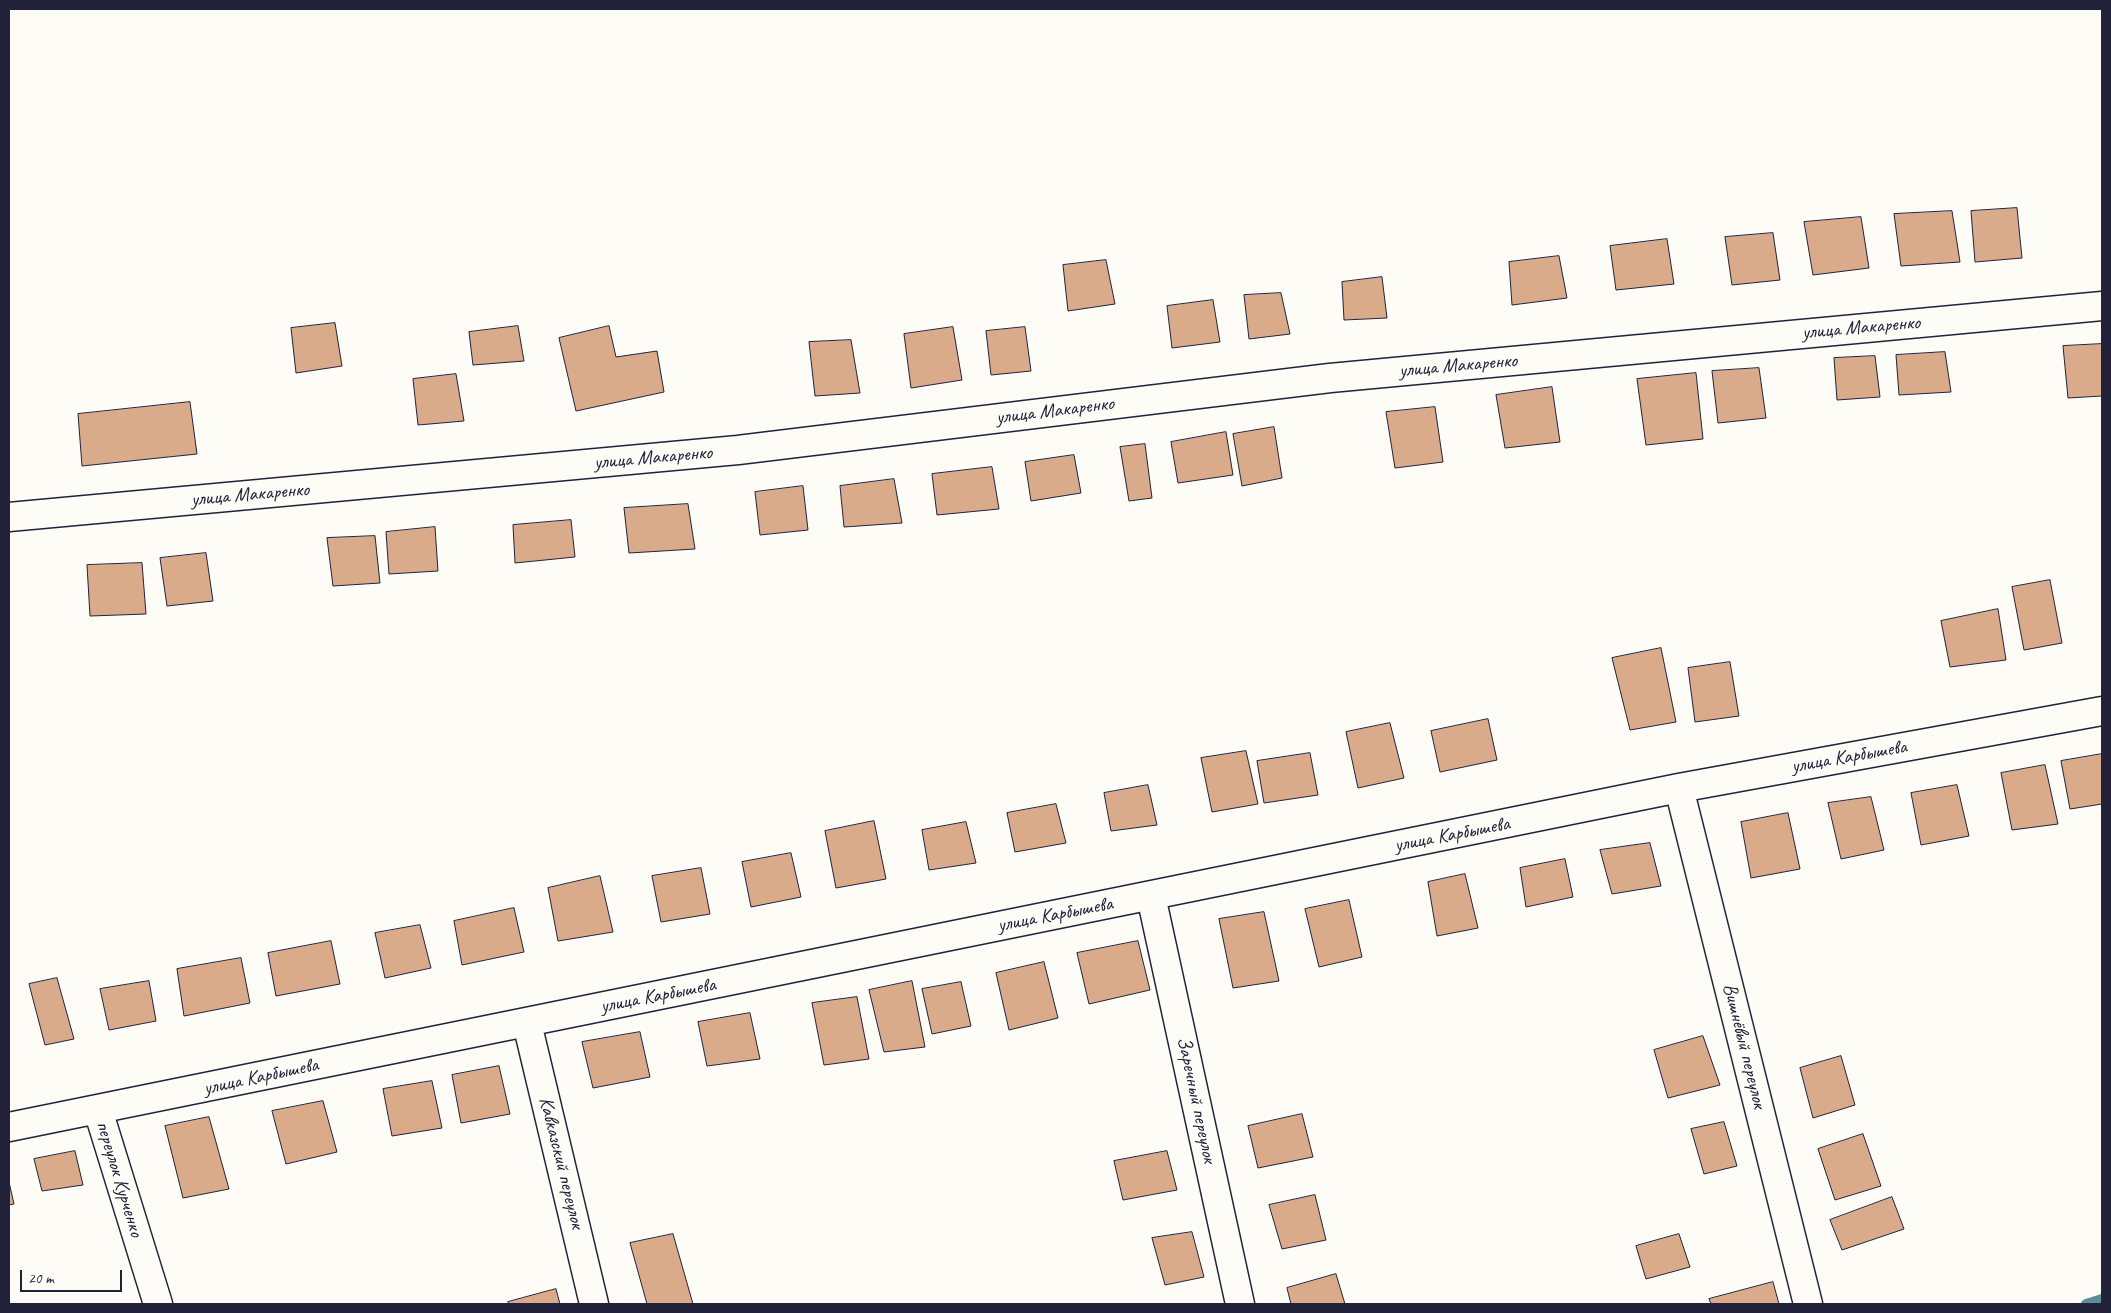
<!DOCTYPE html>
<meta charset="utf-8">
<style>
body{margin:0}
#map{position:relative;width:2111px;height:1313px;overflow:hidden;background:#fdfcf7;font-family:Caveat,sans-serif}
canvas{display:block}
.frame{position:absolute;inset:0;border:10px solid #22223b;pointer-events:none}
.scale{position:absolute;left:20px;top:1270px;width:102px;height:22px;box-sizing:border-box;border:2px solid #22223b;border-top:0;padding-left:6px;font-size:15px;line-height:18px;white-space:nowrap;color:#22223b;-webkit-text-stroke:4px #fdfcf7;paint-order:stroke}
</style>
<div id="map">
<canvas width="2111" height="1313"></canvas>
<div class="frame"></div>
<div class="scale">20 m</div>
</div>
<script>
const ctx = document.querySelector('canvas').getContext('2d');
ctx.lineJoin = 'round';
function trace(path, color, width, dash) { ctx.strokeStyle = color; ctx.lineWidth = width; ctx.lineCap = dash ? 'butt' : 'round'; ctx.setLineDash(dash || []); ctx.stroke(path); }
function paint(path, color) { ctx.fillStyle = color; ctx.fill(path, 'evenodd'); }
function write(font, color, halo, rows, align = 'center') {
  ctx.font = font + ' Caveat,sans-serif'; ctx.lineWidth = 4.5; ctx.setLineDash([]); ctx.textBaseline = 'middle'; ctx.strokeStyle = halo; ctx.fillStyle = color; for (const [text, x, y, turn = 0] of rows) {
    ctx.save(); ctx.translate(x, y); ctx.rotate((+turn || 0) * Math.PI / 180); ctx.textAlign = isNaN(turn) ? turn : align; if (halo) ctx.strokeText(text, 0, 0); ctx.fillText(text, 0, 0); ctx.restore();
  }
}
const stream = new Path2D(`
 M2086 1304 2102 1299`);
const building = new Path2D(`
 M2017 208 2022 258 1975 262 1971 211Z
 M1952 211 1960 262 1901 266 1894 214Z
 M1861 217 1869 268 1813 275 1804 222Z
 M1773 233 1780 280 1732 285 1725 237Z
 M1667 239 1674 284 1616 290 1610 246Z
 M1559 256 1567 298 1512 305 1509 262Z
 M1106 260 1115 304 1068 311 1063 265Z
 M1382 277 1387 318 1344 320 1342 282Z
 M1281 293 1290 334 1249 339 1244 295Z
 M1213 300 1220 342 1172 348 1167 306Z
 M335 323 342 366 296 373 291 328Z
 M518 326 524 361 473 365 469 332Z
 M609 326 616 357 657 351 664 392 576 411 559 338Z
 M953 327 962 380 911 388 904 334Z
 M1025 327 1031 371 991 375 986 331Z
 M851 340 860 393 815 396 809 342Z
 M2102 344V396L2068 398 2063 346Z
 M1945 352 1951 392 1899 395 1896 355Z
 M1875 356 1880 397 1837 400 1834 358Z
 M1759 368 1766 418 1718 423 1712 371Z
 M1696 373 1703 439 1646 445 1637 379Z
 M456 374 464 421 418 425 413 379Z
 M1552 387 1560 442 1505 448 1496 395Z
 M190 402 197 454 82 466 78 414Z
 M1435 407 1443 462 1395 468 1386 412Z
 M1274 427 1282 478 1242 486 1233 434Z
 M1226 432 1233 475 1178 483 1171 442Z
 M1145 444 1152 498 1129 501 1120 447Z
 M1074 455 1081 493 1031 501 1025 462Z
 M992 467 999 509 937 515 932 474Z
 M894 479 902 523 844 527 840 486Z
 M803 486 808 530 760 535 755 492Z
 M688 504 695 549 629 553 624 508Z
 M571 520 575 557 515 563 513 525Z
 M435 527 438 571 389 574 386 532Z
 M375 536 380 583 333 586 327 538Z
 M206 553 213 601 167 606 160 558Z
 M142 563 146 614 90 616 87 565Z
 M2050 580 2062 643 2024 650 2012 587Z
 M1998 609 2006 660 1950 667 1941 621Z
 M1661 648 1676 722 1630 730 1612 658Z
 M1730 662 1739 716 1695 722 1688 668Z
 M1488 719 1497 760 1440 772 1431 731Z
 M1390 723 1404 778 1358 788 1346 732Z
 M1246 751 1258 804 1212 812 1201 758Z
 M1310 753 1318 795 1264 803 1257 761Z
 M2102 754V804L2070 809 2061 761Z
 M2045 765 2058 824 2012 830 2001 773Z
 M1148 785 1157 825 1111 831 1104 793Z
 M1957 785 1969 836 1921 845 1911 793Z
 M1871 797 1884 850 1841 859 1828 803Z
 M1056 804 1066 843 1015 852 1007 813Z
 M1788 813 1800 869 1751 878 1741 822Z
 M874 821 886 879 836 888 825 831Z
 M966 822 976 863 929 870 922 830Z
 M1650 843 1661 886 1612 894 1600 850Z
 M791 853 801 897 751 907 742 862Z
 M1565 859 1573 897 1526 907 1520 868Z
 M701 868 710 914 661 922 652 876Z
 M1465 874 1478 928 1437 936 1428 882Z
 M600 876 613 932 558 941 548 888Z
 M1349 900 1362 957 1319 967 1305 909Z
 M514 908 524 952 462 965 454 921Z
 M1264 912 1279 981 1233 988 1219 919Z
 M420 925 431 968 385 978 375 933Z
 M331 941 340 984 276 996 268 953Z
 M1138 941 1150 990 1089 1004 1077 953Z
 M241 958 250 1003 184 1016 177 969Z
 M1044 962 1058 1018 1009 1030 996 973Z
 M57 978 74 1039 45 1045 29 984Z
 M149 981 156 1021 109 1030 100 989Z
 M912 981 925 1047 884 1052 869 990Z
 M961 982 971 1026 932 1034 922 989Z
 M857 997 869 1059 824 1065 812 1003Z
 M750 1013 760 1059 707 1066 698 1022Z
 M640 1032 650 1077 593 1088 582 1042Z
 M1703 1036 1720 1085 1668 1098 1654 1050Z
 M1841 1056 1855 1105 1813 1118 1800 1068Z
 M499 1066 510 1114 461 1123 452 1075Z
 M432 1081 442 1128 392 1136 383 1089Z
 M323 1101 337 1152 286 1164 272 1111Z
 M1302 1114 1313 1157 1258 1168 1248 1126Z
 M209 1117 229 1189 183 1198 165 1126Z
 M1724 1122 1737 1166 1704 1174 1691 1129Z
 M1863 1134 1881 1186 1835 1200 1818 1149Z
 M75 1151 83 1185 42 1191 34 1159Z
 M1167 1151 1177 1190 1123 1200 1114 1161Z
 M9 1182 14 1204 9 1205Z
 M1315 1195 1326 1240 1282 1249 1269 1205Z
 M1892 1197 1904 1229 1842 1250 1830 1220Z
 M1192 1232 1204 1277 1165 1285 1152 1238Z
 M673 1234 693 1304H647L630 1243Z
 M1679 1234 1690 1267 1646 1279 1636 1246Z
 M1336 1274 1345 1304H1291L1287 1288Z
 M1773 1282 1779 1304H1711L1709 1299Z
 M556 1289 560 1304H509L508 1302Z`);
const minor = new Path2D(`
 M9 517 738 450 1330 378 2102 306
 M1679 788 1808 1304
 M1151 896 1240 1304
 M527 1023 594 1304
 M98 1110 158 1304
 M9 1127 1679 788 2102 711`);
const streetNames = [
 ["улица Макаренко",1861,328,-5],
 ["улица Макаренко",1458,366,-5],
 ["улица Макаренко",1055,411,-7],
 ["улица Макаренко",653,458,-5],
 ["улица Макаренко",250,495,-5],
 ["улица Карбышева",1849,757,-10],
 ["улица Карбышева",1452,835,-11],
 ["улица Карбышева",1055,915,-11],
 ["улица Карбышева",658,996,-11],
 ["Вишнёвый переулок",1744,1046,76],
 ["улица Карбышева",261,1077,-12],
 ["Заречный переулок",1196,1100,78],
 ["Кавказский переулок",561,1163,76],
 ["переулок Курченко",119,1179,73]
];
trace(stream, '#5d8c9f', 10);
paint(building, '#d9ab8a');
trace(building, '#22223b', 1);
trace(minor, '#22223b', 31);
trace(minor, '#fdfcf7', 28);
write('20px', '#22223b', '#fdfcf7', streetNames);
</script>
